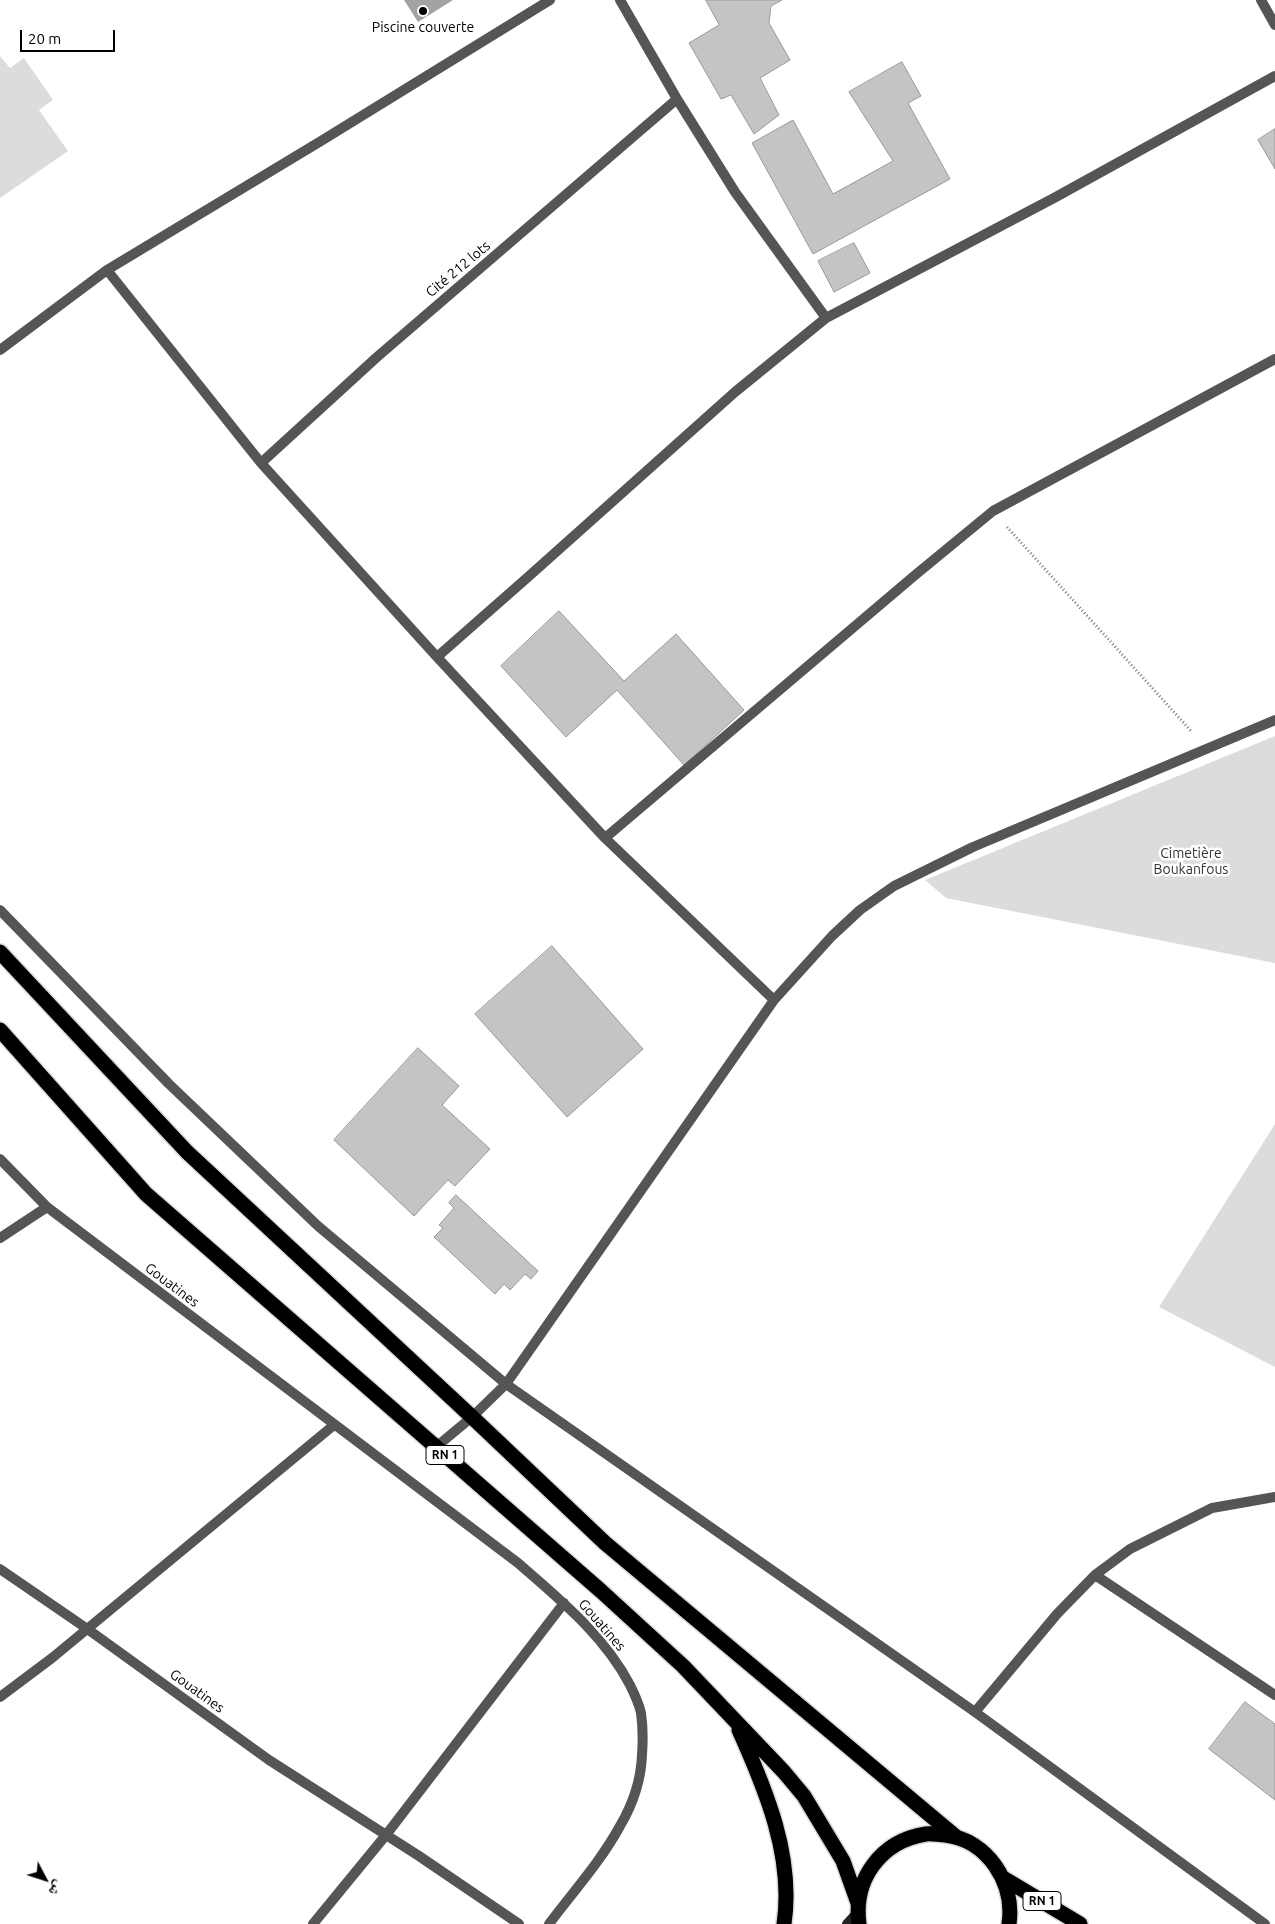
<!DOCTYPE html>
<meta charset="utf-8">
<style>
body{margin:0}
#map{position:relative;width:1275px;height:1924px;overflow:hidden;background:#fff;font-family:Ubuntu,"Noto Naskh Arabic",sans-serif}
canvas{display:block}
.north{position:absolute;left:20px;top:1854px;width:50px;height:50px;-webkit-text-stroke:4px #fff;paint-order:stroke;rotate:130deg;font-size:14px;font-weight:700;line-height:20px;text-align:center;color:#000}
.north::after{content:'';display:block;margin:auto;width:18px;height:22px;background:#000;clip-path:polygon(50% 0,100% 100%,50% 72%,0 100%)}
.scale{position:absolute;left:20px;top:30px;width:95px;height:22px;box-sizing:border-box;border:2px solid #000;border-top:0;padding-left:6px;font-size:15px;line-height:18px;white-space:nowrap;color:#000;-webkit-text-stroke:4px #fff;paint-order:stroke}
</style>
<div id="map">
<canvas width="1275" height="1924"></canvas>
<div class="north">ش</div>
<div class="scale">20 m</div>
</div>
<script>
const ctx = document.querySelector('canvas').getContext('2d');
ctx.lineJoin = 'round';
function paint(path, color) { ctx.fillStyle = color; ctx.fill(path, 'evenodd'); }
function trace(path, color, width, dash) { ctx.strokeStyle = color; ctx.lineWidth = width; ctx.lineCap = dash ? 'butt' : 'round'; ctx.setLineDash(dash || []); ctx.stroke(path); }
function write(font, color, halo, rows, align = 'center') {
  ctx.font = font + ' Ubuntu,sans-serif'; ctx.lineWidth = 5; ctx.setLineDash([]); ctx.textBaseline = 'middle'; ctx.strokeStyle = halo; ctx.fillStyle = color; for (const [text, x, y, turn = 0] of rows) {
    ctx.save(); ctx.translate(x, y); ctx.rotate((+turn || 0) * Math.PI / 180); ctx.textAlign = isNaN(turn) ? turn : align; if (halo) ctx.strokeText(text, 0, 0); ctx.fillText(text, 0, 0); ctx.restore();
  }
}
const green = new Path2D(`
 M0 56 10 68 24 58 53 100 39 110 68 151 0 198Z
 M1275 736V963L946 898 925 880Z
 M1275 1124V1367L1159 1307Z`);
const water = new Path2D(`
 M404 0H453L418 22Z`);
const building = new Path2D(`
 M706 0H782L771 6 769 23 790 60 760 78 779 115 754 134 731 95 721 99 689 43 719 25Z
 M902 62 921 96 908 103 950 179 813 254 752 143 793 120 833 194 893 161 849 92Z
 M1275 129V169L1258 140Z
 M854 243 870 273 834 292 818 261Z
 M559 611 624 681 676 634 744 710 684 765 617 690 566 737 501 666Z
 M552 946 643 1049 567 1117 475 1014Z
 M418 1048 459 1086 442 1105 490 1149 455 1186 448 1180 414 1216 334 1140Z
 M456 1195 538 1271 531 1279 525 1274 510 1290 504 1284 495 1294 434 1237 443 1228 439 1225 454 1208 449 1203Z
 M1245 1702 1275 1724V1800L1209 1749Z`);
const path = new Path2D(`
 M1007 527 1192 732`);
const lane = new Path2D(`
 M1095 1575 1275 1695
 M975 1712 1057 1614 1095 1575 1130 1549 1212 1508 1275 1497`);
const street = new Path2D(`
 M620 0 677 99 735 192 826 318
 M1261 0 1275 25
 M107 270 261 463 437 657 605 838 774 1000 506 1384 472 1417 436 1447
 M0 350 107 270 321 141 550 0
 M261 463 377 357 677 99
 M437 657 528 577 735 392 826 318 1054 198 1275 76
 M605 838 914 576 993 511 1275 359
 M0 910 169 1084 318 1226 506 1384 975 1712 1265 1924
 M774 1000 832 936 860 910 894 886 973 847 1275 720
 M0 1159 47 1207 518 1563C559 1599 604 1635 630 1685 634 1693 639 1704 641 1713 643 1727 643 1741 642 1755 641 1780 633 1804 620 1826 601 1861 573 1892 549 1924
 M0 1238 47 1207
 M0 1569 86 1628 269 1760 419 1856 519 1924
 M0 1697 52 1658 334 1425
 M313 1924 386 1835 564 1603`);
const secondary = new Path2D(`
 M847 1924 857 1913`);
const highway = new Path2D(`
 M0 952 187 1152 472 1417 605 1543 955 1836
 M0 1030 146 1194 601 1591 683 1666 784 1772 804 1796 843 1861 858 1903
 M739 1730C766 1790 794 1857 784 1924
 M1003 1878 1080 1924
 M859 1924C853 1879 881 1841 926 1834 932 1833 939 1835 945 1835 988 1840 1015 1883 1009 1924`);
const markers = [
 [423,11,5,"#000"]
];
const shields = [
 [445,1455,38],
 [1042,1901,38]
];
const shieldNames = [
 ["RN 1",445,1455],
 ["RN 1",1042,1901]
];
const poiNames = [
 ["Piscine couverte",423,27]
];
const streetNames = [
 ["Cité 212 lots",458,269,-40],
 ["Gouatines",172,1285,37],
 ["Gouatines",602,1625,49],
 ["Gouatines",197,1691,36]
];
const parkNames = [
 ["Cimetière",1191,853],
 ["Boukanfous",1191,869]
];
paint(green, '#dcdcdc');
paint(water, '#a3a3a3');
paint(building, '#c4c4c4');
trace(building, '#999', 1);
trace(highway, '#dbdbdb', 18);
trace(path, '#777', 3, [1, 2.5]);
trace(lane, '#555', 10);
trace(street, '#555', 10);
trace(secondary, '#222', 10);
trace(highway, '#000', 15);
for (const [x, y, r, color] of markers) { const dot = new Path2D(); dot.arc(x, y, r, 0, 2 * Math.PI); ctx.fillStyle = color; ctx.fill(dot); trace(dot, '#fff', 2); }
for (const [x, y, w] of shields) { const box = new Path2D(); box.roundRect(x - w / 2, y - 9.5, w, 19, 4); ctx.fillStyle = '#fff'; ctx.fill(box); trace(box, '#000', 1); }
write('bold 12px', '#000', null, shieldNames);
write('14px', '#000', '#fff', poiNames);
write('14px', '#000', '#fff', streetNames);
write('14px', '#333', '#fff', parkNames);
</script>
